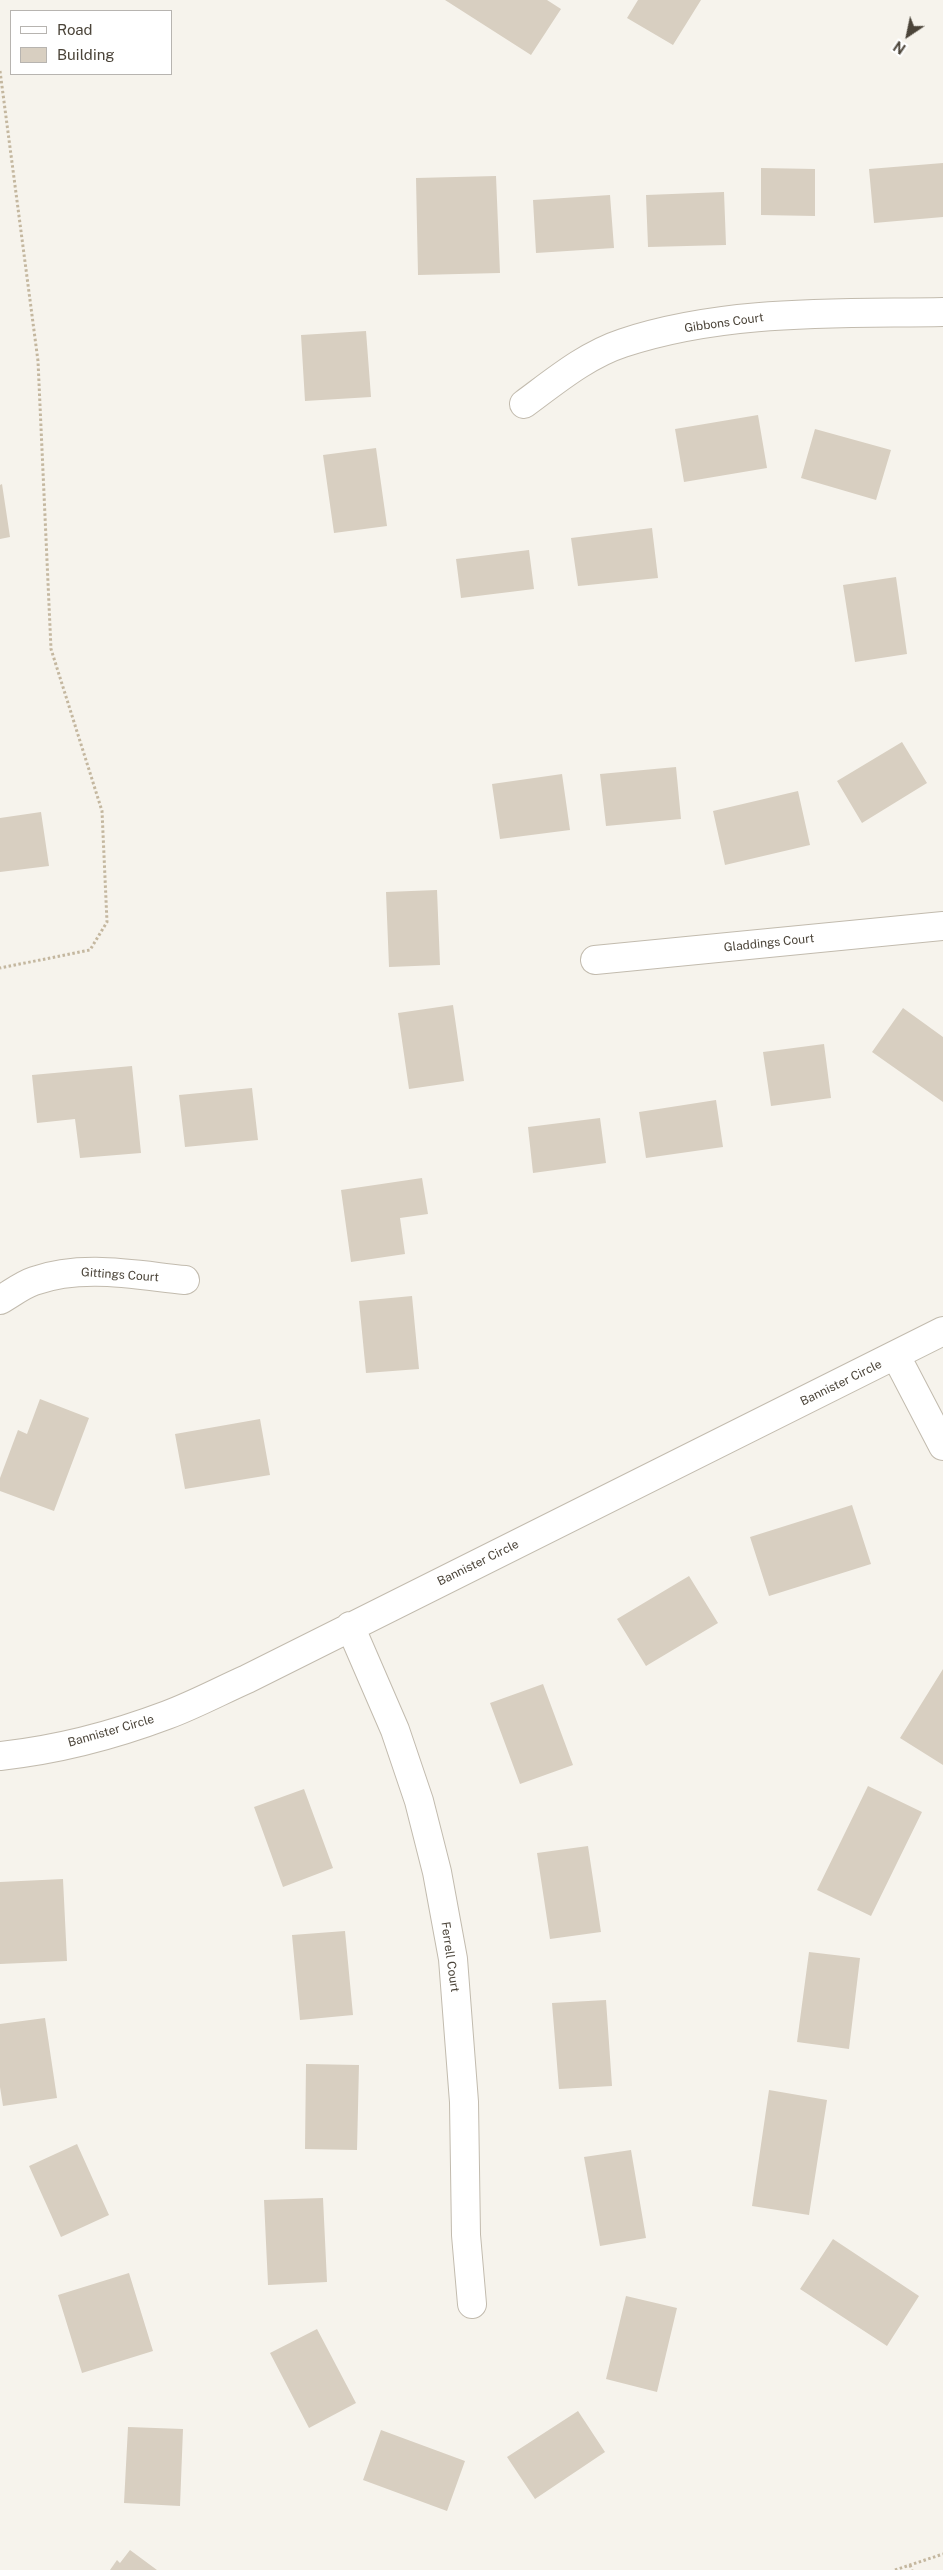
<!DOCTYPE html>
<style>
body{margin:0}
#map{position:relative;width:943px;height:2570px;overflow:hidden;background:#f6f3ec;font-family:"Public Sans",sans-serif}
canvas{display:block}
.legend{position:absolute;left:10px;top:10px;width:162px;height:65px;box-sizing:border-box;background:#fff;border:1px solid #b7b4b0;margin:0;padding:6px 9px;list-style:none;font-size:15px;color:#4b4439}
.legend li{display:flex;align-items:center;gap:10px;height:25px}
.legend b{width:25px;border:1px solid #b7b4b0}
.north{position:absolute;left:883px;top:10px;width:50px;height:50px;-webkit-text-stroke:4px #fff;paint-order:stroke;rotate:214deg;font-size:14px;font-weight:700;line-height:20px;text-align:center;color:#4b4439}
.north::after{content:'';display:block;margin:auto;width:18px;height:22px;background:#4b4439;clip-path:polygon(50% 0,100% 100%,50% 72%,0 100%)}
</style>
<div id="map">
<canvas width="943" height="2570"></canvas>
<ul class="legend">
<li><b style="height:6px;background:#fff"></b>Road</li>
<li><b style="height:14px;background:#d8cfc1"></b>Building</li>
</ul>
<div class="north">N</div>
</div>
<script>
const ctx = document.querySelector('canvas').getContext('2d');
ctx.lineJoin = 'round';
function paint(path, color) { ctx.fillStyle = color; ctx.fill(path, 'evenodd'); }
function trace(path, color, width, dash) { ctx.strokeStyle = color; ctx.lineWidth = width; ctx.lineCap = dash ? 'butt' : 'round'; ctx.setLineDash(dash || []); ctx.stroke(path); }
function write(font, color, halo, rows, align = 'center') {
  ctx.font = font + ' "Public Sans",sans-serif'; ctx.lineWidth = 4.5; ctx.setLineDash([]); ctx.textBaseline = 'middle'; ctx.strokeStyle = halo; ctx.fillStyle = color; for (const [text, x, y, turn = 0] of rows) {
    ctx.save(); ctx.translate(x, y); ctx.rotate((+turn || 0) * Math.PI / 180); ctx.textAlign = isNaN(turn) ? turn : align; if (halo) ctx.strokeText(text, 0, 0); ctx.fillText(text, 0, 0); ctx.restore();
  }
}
const building = new Path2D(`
 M445 0H547L561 9 531 55Z
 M638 0H701L673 45 627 18Z
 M943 163V217L874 223 869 169Z
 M761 168 815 169V216L761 215Z
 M496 176 500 273 418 275 416 178Z
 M724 192 726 245 648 247 646 195Z
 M610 195 614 248 536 253 533 200Z
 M366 331 371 397 305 401 301 335Z
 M758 415 767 468 684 482 675 429Z
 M815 429 891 450 876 500 801 478Z
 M376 448 387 526 334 533 323 455Z
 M2 484 10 537 0 539V485Z
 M652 528 658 578 578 586 571 538Z
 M529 550 534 589 461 598 456 559Z
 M896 577 907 654 855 662 843 585Z
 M902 742 927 783 862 823 837 781Z
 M676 767 681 819 606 826 600 774Z
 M562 774 570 830 500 839 492 784Z
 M798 791 810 845 725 865 713 811Z
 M41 812 49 866 0 872V818Z
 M437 890 440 965 389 967 386 892Z
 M453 1005 464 1081 409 1089 398 1013Z
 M903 1008 943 1037V1102L872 1052Z
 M824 1044 831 1098 771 1106 763 1052Z
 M132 1066 141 1153 80 1158 75 1119 37 1123 32 1075Z
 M252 1088 258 1140 185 1147 179 1095Z
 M716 1100 723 1147 646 1158 639 1112Z
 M600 1118 606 1163 533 1173 528 1127Z
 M422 1178 428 1214 400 1218 405 1254 351 1262 341 1190Z
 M412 1296 419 1369 366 1373 359 1301Z
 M40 1399 89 1418 54 1511 0 1491V1478L18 1430 27 1434Z
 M260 1419 270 1475 185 1489 175 1434Z
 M852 1505 871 1564 769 1596 750 1537Z
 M689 1576 718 1623 646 1666 617 1619Z
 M943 1669V1765L900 1738Z
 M543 1684 573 1765 520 1784 490 1703Z
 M868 1786 922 1812 871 1916 817 1890Z
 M304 1789 333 1868 283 1887 254 1807Z
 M588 1846 601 1932 550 1939 537 1853Z
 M63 1879 67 1961 0 1964V1882Z
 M345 1931 353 2015 300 2020 292 1935Z
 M809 1952 860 1958 849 2049 797 2042Z
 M606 2000 612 2086 559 2089 552 2003Z
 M45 2018 57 2098 3 2106 0 2087V2024Z
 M306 2064 359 2065 357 2150 305 2149Z
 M769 2090 827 2100 809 2215 752 2206Z
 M77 2144 109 2215 61 2237 29 2166Z
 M631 2150 646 2238 600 2246 584 2157Z
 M323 2198 327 2282 268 2285 264 2200Z
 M833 2239 919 2296 887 2346 800 2289Z
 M129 2273 153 2351 82 2373 58 2295Z
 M626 2296 677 2308 657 2392 606 2379Z
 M317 2329 356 2403 309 2428 270 2353Z
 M578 2411 605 2452 535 2499 507 2457Z
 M128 2427 183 2429 180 2506 124 2503Z
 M381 2430 465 2461 447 2511 363 2480Z
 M130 2550 157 2570H110L117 2560 120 2563Z`);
const path = new Path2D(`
 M0 71 38 361 51 649 102 811 107 922 90 950 0 968
 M910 2565 912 2570
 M895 2570 943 2554`);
const street = new Path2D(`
 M524 404C554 382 586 355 623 343 726 309 837 314 943 312
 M595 960 943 926
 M0 1300C11 1294 22 1285 34 1281 83 1264 135 1275 185 1280
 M896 1356 943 1446
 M350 1626 395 1730 419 1801 437 1872 453 1959 464 2102 466 2235 472 2304
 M0 1756C56 1750 114 1735 167 1715 194 1705 220 1691 247 1679L943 1331`);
const streetNames = [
 ["Gibbons Court",724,323,-8],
 ["Gladdings Court",769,943,-6],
 ["Gittings Court",120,1275,4],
 ["Bannister Circle",841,1383,-26],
 ["Bannister Circle",478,1563,-26],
 ["Bannister Circle",111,1731,-16],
 ["Ferrell Court",450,1957,82]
];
paint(building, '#d8cfc1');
trace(street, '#c2bbae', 30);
trace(path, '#c4b79f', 3, [2.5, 2.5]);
trace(street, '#fff', 28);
write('12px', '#4b4439', '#fff', streetNames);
</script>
